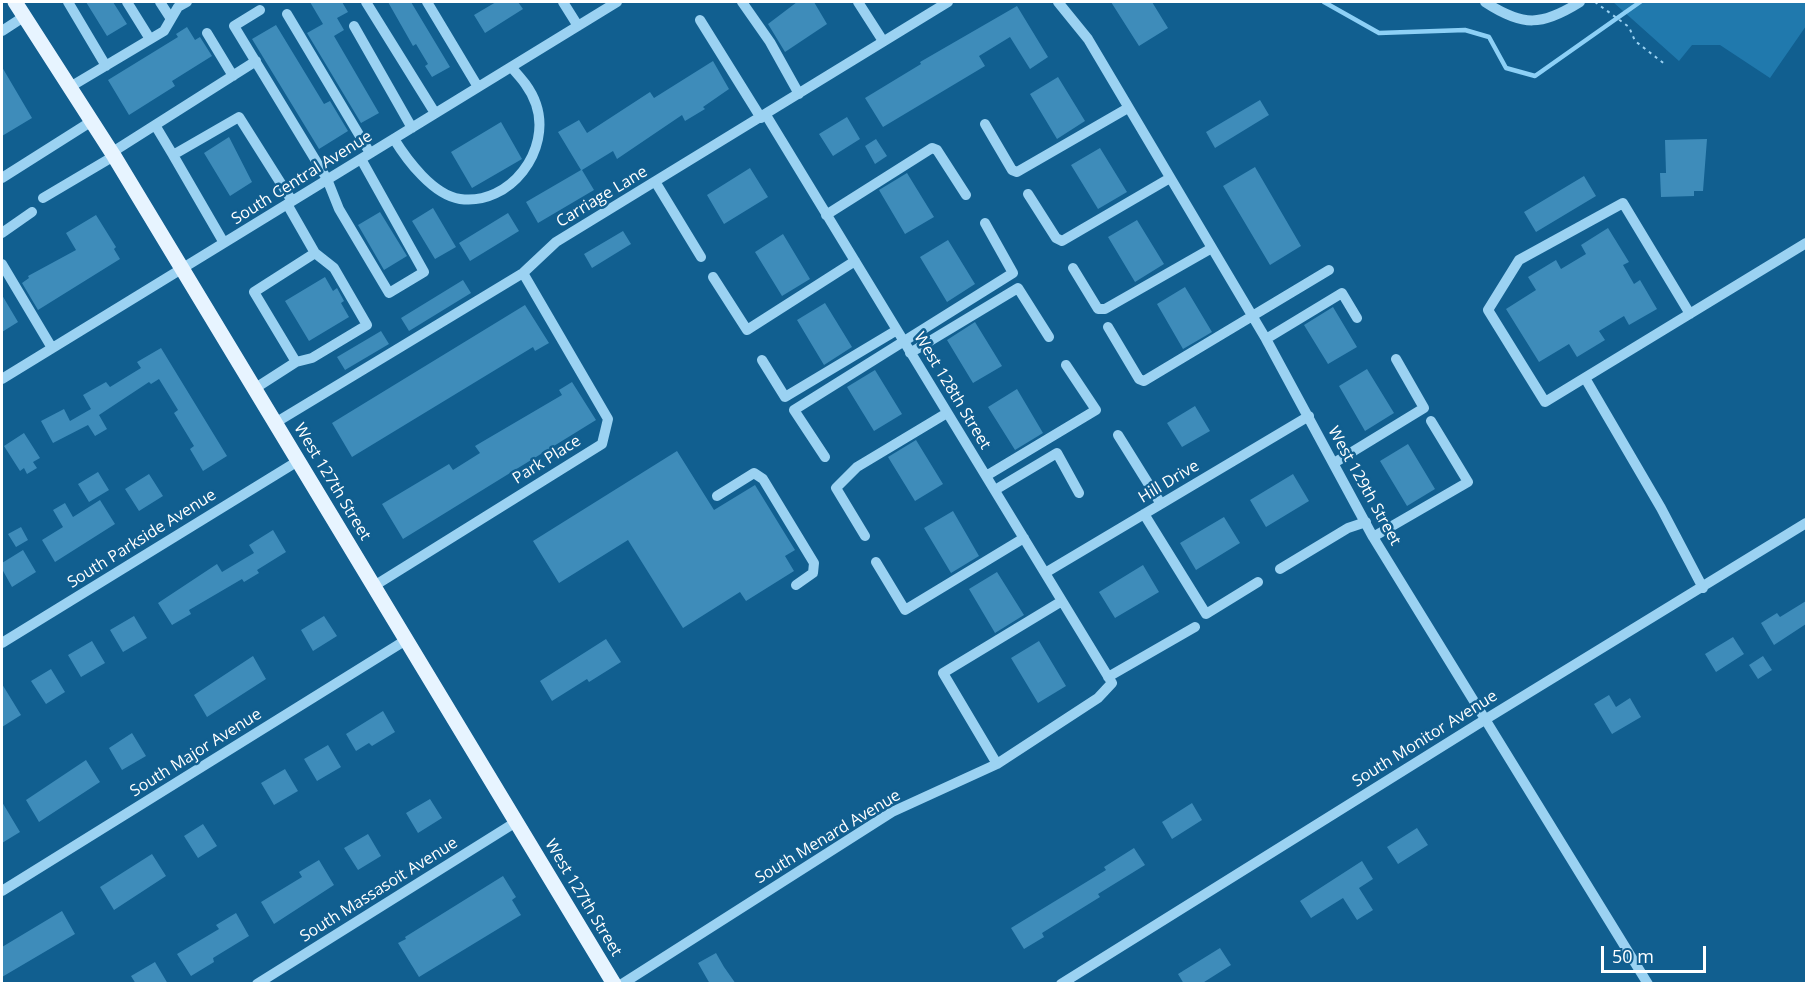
<!DOCTYPE html>
<style>
body{margin:0}
#map{position:relative;width:1808px;height:985px;overflow:hidden;background:#115f90;font-family:"Open Sans",sans-serif}
canvas{display:block}
.frame{position:absolute;inset:0;border:3px solid #fff;pointer-events:none}
.scale{position:absolute;left:1601px;top:946px;width:105px;height:27px;box-sizing:border-box;border:3px solid #fff;border-top:0;padding-left:8px;font-size:18px;line-height:21px;white-space:nowrap;color:#fff;-webkit-text-stroke:4px #115f90;paint-order:stroke}
</style>
<div id="map">
<canvas width="1808" height="985"></canvas>
<div class="frame"></div>
<div class="scale">50 m</div>
</div>
<script>
const ctx = document.querySelector('canvas').getContext('2d');
ctx.lineJoin = 'round';
function paint(path, color) { ctx.fillStyle = color; ctx.fill(path, 'evenodd'); }
function trace(path, color, width, dash) { ctx.strokeStyle = color; ctx.lineWidth = width; ctx.lineCap = dash ? 'butt' : 'round'; ctx.setLineDash(dash || []); ctx.stroke(path); }
function write(font, color, halo, rows, align = 'center') {
  ctx.font = font + ' "Open Sans",sans-serif'; ctx.lineWidth = 5; ctx.setLineDash([]); ctx.textBaseline = 'middle'; ctx.strokeStyle = halo; ctx.fillStyle = color; for (const [text, x, y, turn = 0] of rows) {
    ctx.save(); ctx.translate(x, y); ctx.rotate((+turn || 0) * Math.PI / 180); ctx.textAlign = isNaN(turn) ? turn : align; if (halo) ctx.strokeText(text, 0, 0); ctx.fillText(text, 0, 0); ctx.restore();
  }
}
const green = new Path2D(`
 M1613 2H1806V26L1770 78 1720 45H1692L1679 61Z`);
const stream = new Path2D(`
 M1324 2 1379 33 1465 30 1489 37 1506 68 1535 76 1640 2`);
const building = new Path2D(`
 M86 2H113L127 24 107 36Z
 M310 2H342L348 12 337 18 344 30 334 36 379 113 361 123 307 33 323 24Z
 M388 2H411L450 67 432 77 425 66 428 64 416 44 413 46Z
 M496 2H518L523 9 485 33 474 15Z
 M797 2H814L827 24 785 52 768 24Z
 M1111 2H1152L1168 28 1139 46Z
 M1017 6 1048 57 1030 69 1010 37 979 56 985 66 883 127 865 98 921 64 920 62Z
 M276 25 324 104 330 101 348 131 319 149 252 39Z
 M187 27 195 40 200 37 212 56 172 81 175 86 129 115 108 80 178 37 176 34Z
 M713 61 729 89 703 107 705 109 685 121 682 115 617 159 613 151 582 170 594 190 538 223 526 202 581 170 558 132 579 120 587 133 650 92 654 98Z
 M2 67 32 118 2 136Z
 M1058 77 1085 121 1057 139 1030 94Z
 M1260 100 1269 115 1215 148 1206 132Z
 M847 117 860 139 833 156 819 134Z
 M501 122 522 159 472 188 451 152Z
 M229 137 252 182 230 196 204 153Z
 M876 139 887 156 875 164 865 146Z
 M1707 139 1703 191H1694V196L1661 197 1660 173H1666L1665 140Z
 M1100 148 1127 192 1098 209 1071 165Z
 M1255 167 1301 246 1270 265 1223 186Z
 M750 168 768 197 724 224 707 195Z
 M907 173 934 217 905 234 879 190Z
 M1584 176 1596 196 1536 232 1524 212Z
 M433 208 456 247 435 259 412 221Z
 M380 212 407 256 384 270 358 225Z
 M508 213 519 231 470 261 459 243Z
 M96 215 116 247 114 249 120 259 38 310 22 283 29 278 28 276 76 250 66 233Z
 M1137 220 1164 264 1135 282 1108 237Z
 M1608 228 1629 262 1623 265 1634 284 1640 280 1657 309 1629 325 1624 316 1599 331 1605 340 1577 357 1569 344 1539 362 1506 309 1536 290 1528 277 1556 260 1561 269 1586 254 1581 245Z
 M623 231 631 244 592 268 584 254Z
 M783 234 810 279 782 296 755 252Z
 M948 240 975 284 947 302 920 257Z
 M325 277 333 291 337 288 344 301 341 303 349 317 309 341 285 301Z
 M463 280 471 293 409 331 401 318Z
 M1185 287 1212 332 1183 349 1157 304Z
 M2 295 18 322 2 332Z
 M825 303 852 347 824 365 797 320Z
 M525 305 549 343 535 351 533 347 352 457 332 423Z
 M1333 307 1357 347 1328 364 1304 325Z
 M975 322 1002 366 973 383 947 340Z
 M381 331 389 344 345 370 337 357Z
 M161 348 227 456 203 471 190 449 194 446 174 413 178 410 159 379 151 384 149 382 99 415 107 429 95 436 88 425 53 443 41 421 64 409 70 421 91 409 83 395 106 382 110 387 141 368 137 362Z
 M1367 369 1394 413 1365 431 1339 386Z
 M875 370 902 414 874 431 847 387Z
 M572 382 596 420 403 539 382 504 449 464 453 470 480 453 475 446 562 395 559 390Z
 M1017 389 1043 433 1015 450 988 407Z
 M1195 406 1210 431 1182 447 1167 423Z
 M24 433 40 458 33 462 37 468 27 474 24 468 20 471 4 446Z
 M916 440 943 484 915 501 888 457Z
 M1408 444 1435 489 1407 506 1380 461Z
 M677 451 714 510 755 485 795 550 785 556 794 571 746 601 740 592 683 628 628 540 559 583 533 541Z
 M98 472 109 490 89 502 78 484Z
 M149 474 163 496 139 511 125 489Z
 M1293 474 1309 501 1266 527 1250 500Z
 M100 500 115 524 55 562 42 540 63 527 53 510 65 503 73 517Z
 M953 511 979 556 951 573 924 528Z
 M1224 517 1240 543 1196 570 1180 543Z
 M21 527 28 540 16 547 8 534Z
 M273 530 286 552 257 570 259 573 244 582 242 579 189 610 191 614 172 625 158 603 217 564 222 572 254 553 249 545Z
 M23 550 36 572 12 587 2 569V563Z
 M1143 565 1159 592 1115 618 1099 592Z
 M997 572 1024 615 995 633 969 589Z
 M1806 601V624L1774 645 1761 623 1777 613 1780 617Z
 M134 616 147 638 123 652 110 630Z
 M324 616 337 636 313 651 301 630Z
 M1733 637 1744 654 1716 672 1705 654Z
 M606 639 621 662 589 682 587 679 552 701 540 681Z
 M92 641 105 663 81 677 68 655Z
 M1039 641 1066 686 1038 703 1011 658Z
 M253 656 266 679 207 717 194 695Z
 M1763 656 1772 670 1758 679 1749 665Z
 M51 669 65 692 46 704 31 681Z
 M2 684 21 715 2 727Z
 M1609 695 1616 707 1630 698 1641 717 1612 734 1594 704Z
 M383 711 395 732 372 746 369 743 356 751 346 734Z
 M132 733 146 756 122 770 109 748Z
 M328 745 341 767 317 781 304 759Z
 M86 760 100 782 39 822 26 800Z
 M285 769 298 791 274 805 261 783Z
 M430 799 442 818 418 833 406 813Z
 M2 802 20 832 2 843Z
 M1192 803 1202 820 1172 839 1162 822Z
 M203 824 217 846 198 858 184 836Z
 M1417 828 1428 845 1398 864 1387 847Z
 M368 834 381 856 358 870 344 848Z
 M1134 848 1145 865 1098 894 1100 897 1042 933 1044 937 1024 949 1011 928 1106 870 1104 867Z
 M152 854 166 876 114 910 100 887Z
 M319 860 334 885 274 924 261 902 302 877 299 872Z
 M1362 861 1373 879 1359 888 1373 910 1357 920 1343 898 1311 918 1300 901Z
 M503 876 516 897 512 900 521 915 419 977 398 943 406 939 405 937Z
 M62 911 75 934 2 977V947Z
 M236 913 249 936 213 958 214 962 191 976 177 954 219 929 216 925Z
 M1220 948 1231 965 1201 984H1184L1178 974Z
 M716 953 724 967 736 984H710L698 963Z
 M155 962 168 984H136L131 976Z`);
const path = new Path2D(`
 M1595 2 1629 27 1635 41 1666 65`);
const minor = new Path2D(`
 M68 2 106 66
 M127 2 150 39
 M160 2 171 19
 M366 2 435 113
 M427 2 478 87
 M563 2 578 26
 M742 2 770 42 799 94
 M858 2 883 41
 M1058 2 1088 39 1266 339 1373 537 1648 984
 M1485 2C1523 27 1542 26 1580 2
 M260 10 234 26 327 179 339 209 389 293 424 272 361 159
 M287 14 370 153
 M700 20 761 118
 M354 26 412 128
 M2 31 25 16
 M207 33 233 76
 M70 87 164 31 178 7 187 2
 M985 124 1012 170 1017 172 1128 108
 M155 125 173 155
 M394 139C407 160 433 195 460 199 510 206 552 150 536 104 531 89 521 78 511 67
 M111 153 256 61
 M2 178 92 121
 M656 183 701 257
 M1028 194 1056 238 1062 241 1170 178
 M43 198 114 156
 M826 215 932 148 937 150 966 195
 M2 233 32 212
 M224 243 173 155 239 117 292 201
 M2 264 52 348
 M1073 268 1098 309H1105L1212 248
 M713 277 747 330 855 261
 M1690 314 1623 203 1519 260 1488 310 1545 402 1806 243
 M1108 327 1139 379 1144 381 1329 270
 M1266 339 1342 293 1357 318
 M910 353 1018 288 1049 337
 M762 360 785 397 897 330
 M296 362 312 358 367 325 334 268 315 253
 M1585 378 1661 508 1703 588
 M2 379 617 2
 M254 389 296 362 254 292 315 253 287 204
 M275 423 523 273 556 242 948 2
 M1118 435 1161 504
 M825 457 794 410 1013 273 985 223
 M1334 463 1424 408 1396 359
 M986 476 1096 410 1066 365
 M995 490 1057 453 1079 493
 M717 496 754 473 763 479 814 563 813 573 796 585
 M1144 514 1206 614 1258 582
 M865 536 836 488 857 467 947 413
 M1373 537 1468 482 1431 421
 M876 562 905 610 1024 538
 M1280 569 1348 528 1366 522
 M1045 573 1309 416
 M374 586 602 444 608 419 523 273
 M2 643 298 461
 M1108 677 1195 627
 M997 764 943 673 1062 601
 M2 891 406 640
 M257 984 516 822
 M622 984 892 812 997 764 1098 698 1112 683 766 115
 M1061 984 1486 719 1806 523`);
const major = new Path2D(`
 M15 2 114 156 614 984`);
const streetNames = [
 ["South Central Avenue",302,178,-32],
 ["Carriage Lane",602,197,-31],
 ["West 128th Street",952,391,59],
 ["Park Place",547,460,-32],
 ["West 127th Street",332,482,59],
 ["Hill Drive",1169,482,-31],
 ["West 129th Street",1364,486,61],
 ["South Parkside Avenue",142,539,-32],
 ["South Monitor Avenue",1425,739,-32],
 ["South Major Avenue",196,753,-32],
 ["South Menard Avenue",828,837,-31],
 ["South Massasoit Avenue",379,890,-32],
 ["West 127th Street",583,898,59]
];
paint(green, '#2079ad');
trace(stream, '#8dd0f6', 4.5);
paint(building, '#3e8cba');
trace(path, '#9bd2f2', 2, [3, 4.5]);
trace(minor, '#9bd2f2', 10);
trace(major, '#e7f4ff', 15);
write('16px', '#fff', '#115f90', streetNames);
</script>
